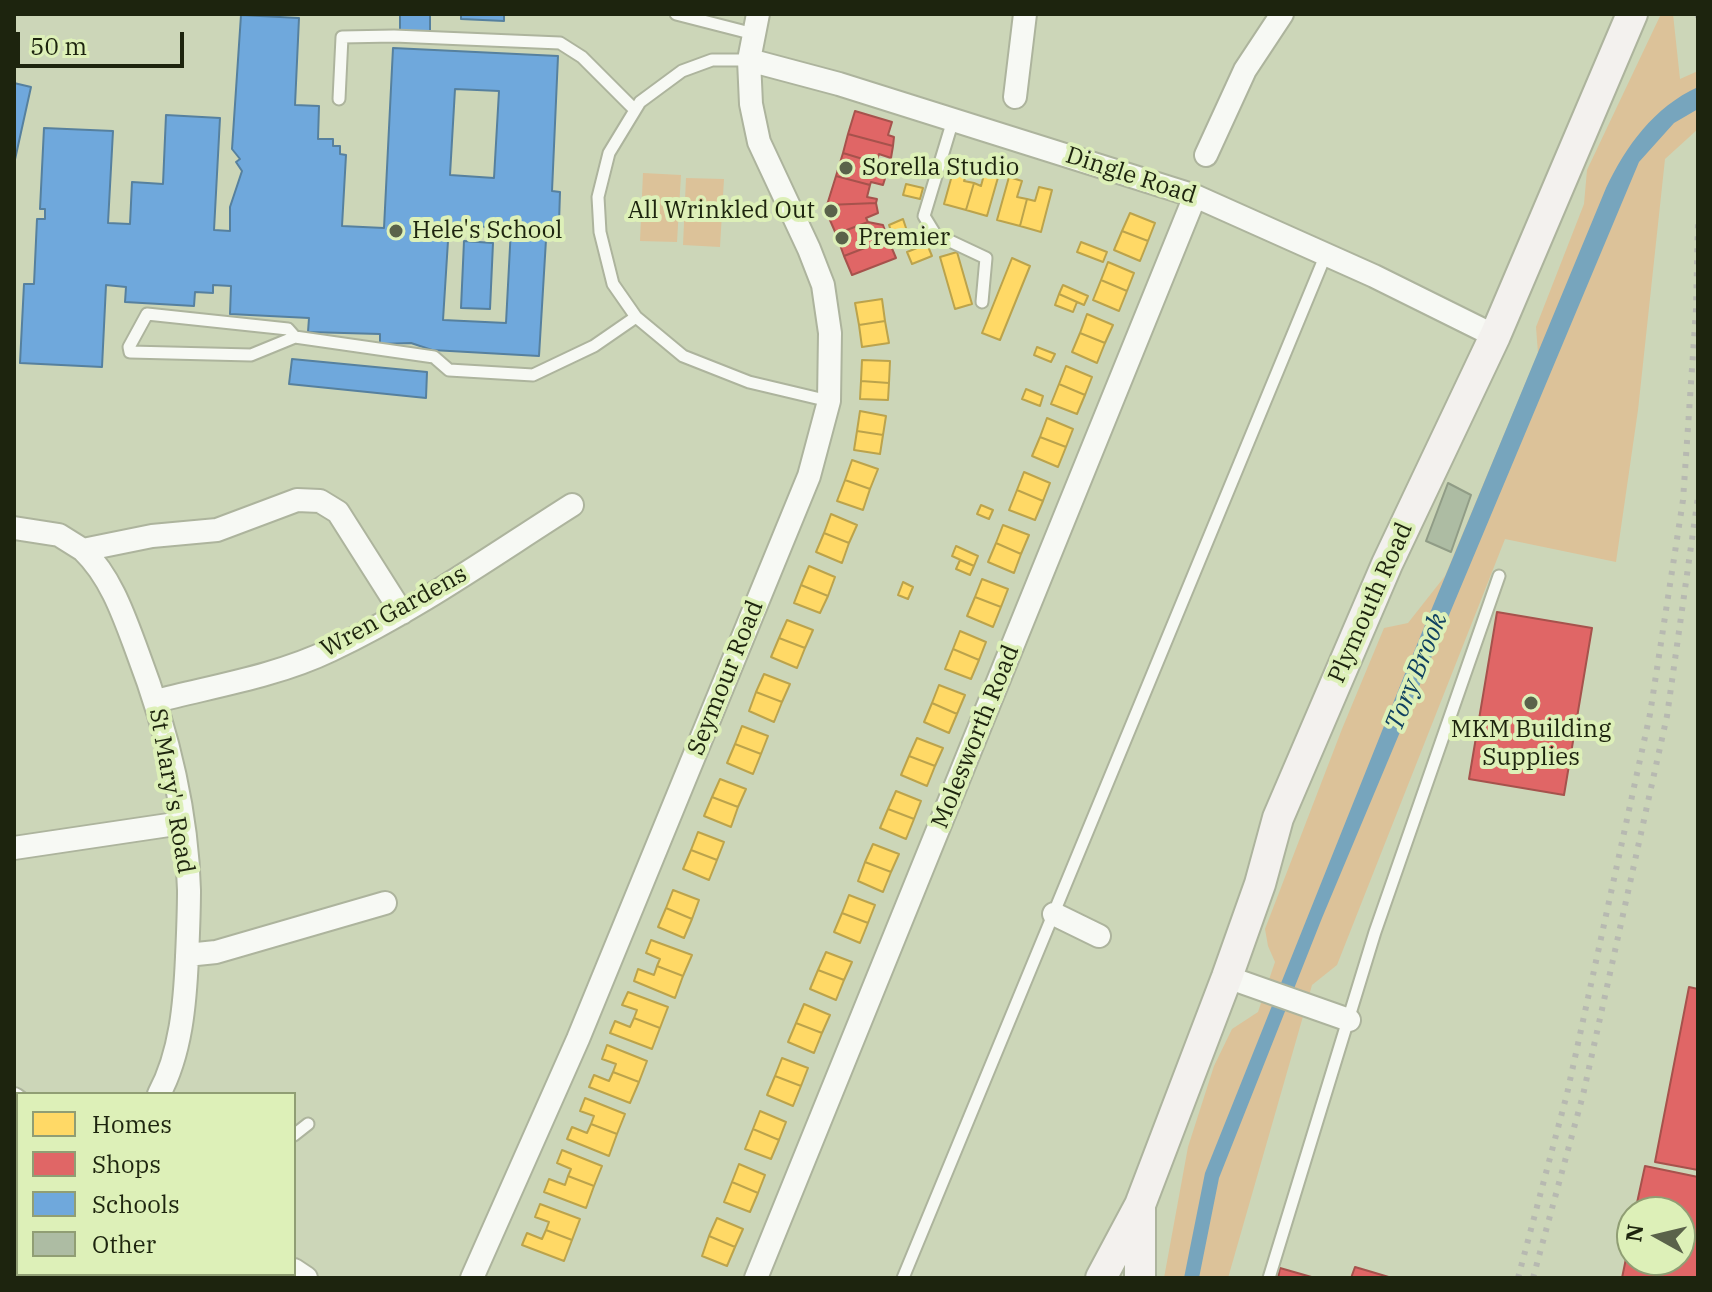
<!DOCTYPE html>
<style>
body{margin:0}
#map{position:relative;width:1712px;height:1292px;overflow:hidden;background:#ccd6b8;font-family:"IBM Plex Serif",serif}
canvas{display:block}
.frame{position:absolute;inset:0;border:16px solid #1d240e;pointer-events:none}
.legend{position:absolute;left:16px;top:1092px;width:280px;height:184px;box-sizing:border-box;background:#ddf0b8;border:2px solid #909e74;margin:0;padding:10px 14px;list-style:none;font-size:24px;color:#1d240e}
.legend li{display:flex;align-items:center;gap:16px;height:40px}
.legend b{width:40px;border:2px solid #909e74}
.north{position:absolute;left:1616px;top:1196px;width:80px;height:80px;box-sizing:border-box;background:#ddf0b8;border:2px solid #909e74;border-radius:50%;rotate:278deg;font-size:22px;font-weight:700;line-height:32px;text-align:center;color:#1d240e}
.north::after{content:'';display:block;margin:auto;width:28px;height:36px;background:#5a624a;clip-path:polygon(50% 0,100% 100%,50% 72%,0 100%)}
.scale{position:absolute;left:16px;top:32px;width:168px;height:36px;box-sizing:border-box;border:4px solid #1d240e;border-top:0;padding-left:10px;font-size:24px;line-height:28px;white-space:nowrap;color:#1d240e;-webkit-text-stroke:6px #ddf0b8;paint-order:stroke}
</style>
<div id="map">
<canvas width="1712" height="1292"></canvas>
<div class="frame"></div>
<ul class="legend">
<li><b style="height:22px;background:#ffd966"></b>Homes</li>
<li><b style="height:22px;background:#e06666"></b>Shops</li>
<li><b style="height:22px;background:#6fa8dc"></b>Schools</li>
<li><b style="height:22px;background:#adbca3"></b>Other</li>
</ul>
<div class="north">N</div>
<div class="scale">50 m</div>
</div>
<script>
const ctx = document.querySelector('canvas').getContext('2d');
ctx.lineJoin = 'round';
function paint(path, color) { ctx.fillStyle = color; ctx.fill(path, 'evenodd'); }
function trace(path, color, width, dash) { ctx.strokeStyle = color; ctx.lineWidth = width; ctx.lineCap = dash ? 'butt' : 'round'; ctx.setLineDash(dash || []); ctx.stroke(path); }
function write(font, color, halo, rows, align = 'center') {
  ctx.font = font + ' "IBM Plex Serif",serif'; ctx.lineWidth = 8; ctx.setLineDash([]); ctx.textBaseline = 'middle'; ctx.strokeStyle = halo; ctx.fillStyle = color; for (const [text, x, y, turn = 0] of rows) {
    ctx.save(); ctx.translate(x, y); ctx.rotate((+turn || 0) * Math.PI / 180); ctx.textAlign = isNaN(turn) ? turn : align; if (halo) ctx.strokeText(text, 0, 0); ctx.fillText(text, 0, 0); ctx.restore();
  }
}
const green = new Path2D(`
 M1661 14H1673L1680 79 1698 71V129L1665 159 1638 410 1616 562 1505 539 1337 965 1312 985 1228 1278H1164L1188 1147 1214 1066 1232 1029 1258 1012 1275 962 1268 946 1265 929 1342 729 1384 628 1408 623 1445 576 1538 353 1536 327 1584 204 1587 170Z
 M643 173 681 175 677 242 640 241Z
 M686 178 724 179 720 247 683 245Z`);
const water = new Path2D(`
 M1698 87V109L1674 123 1639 162 1322 918 1219 1178 1199 1278H1184L1205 1173 1406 671 1606 188C1626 146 1654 107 1698 87Z`);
const homes = new Path2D(`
 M956 161 969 165 964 181 974 183 966 210 944 204Z
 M985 171 999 174 987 216 966 210 974 183 981 186Z
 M1009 177 1022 181 1017 197 1027 199 1020 226 997 220Z
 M906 184 923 188 920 199 903 195Z
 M1039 187 1052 190 1041 232 1020 226 1027 199 1035 201Z
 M1130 213 1155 223 1148 241 1122 231Z
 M903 219 907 231 893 237 889 225Z
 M1122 231 1148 241 1140 261 1114 250Z
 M1081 242 1107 252 1103 262 1077 252Z
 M927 244 932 256 912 264 907 252Z
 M957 252 972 304 955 309 940 257Z
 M1012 258 1030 266 1000 340 982 333Z
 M1108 262 1134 273 1127 291 1101 280Z
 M1101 280 1127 291 1119 311 1093 300Z
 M1063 285 1088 296 1084 305 1059 294Z
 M1059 294 1077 302 1073 312 1055 305Z
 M882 299 885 321 859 325 855 303Z
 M1087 314 1113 325 1105 343 1080 333Z
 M885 321 889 343 862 347 859 325Z
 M1080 333 1105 343 1097 363 1072 352Z
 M1037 347 1055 354 1051 362 1034 355Z
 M862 360 890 361 889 383 861 381Z
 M1066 366 1092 377 1085 395 1059 384Z
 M861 381 889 383 888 400 860 399Z
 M1059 384 1085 395 1077 414 1051 404Z
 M1026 389 1043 396 1040 406 1022 399Z
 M860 411 886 416 883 435 857 431Z
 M1047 418 1073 429 1066 447 1040 437Z
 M857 431 883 435 880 454 854 450Z
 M1040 437 1066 447 1058 467 1032 456Z
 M852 460 878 469 870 489 845 480Z
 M1024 472 1050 483 1043 501 1017 490Z
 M845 480 870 489 863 510 837 501Z
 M1017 490 1043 501 1035 520 1009 510Z
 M981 505 993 510 989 519 977 514Z
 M831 514 857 525 849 543 824 533Z
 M1003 525 1029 535 1021 554 996 543Z
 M824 533 849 543 842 563 816 552Z
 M996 543 1021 554 1014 573 988 562Z
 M956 546 978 556 974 566 952 556Z
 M960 560 974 566 970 575 956 569Z
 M809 566 835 577 828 596 801 585Z
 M982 579 1008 589 1001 607 975 597Z
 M903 582 913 587 908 599 898 595Z
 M801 585 828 596 820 613 794 603Z
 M975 597 1001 607 993 627 967 616Z
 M787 620 813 630 805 648 779 638Z
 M960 631 986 642 979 660 953 649Z
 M779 638 805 648 797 668 771 657Z
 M953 649 979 660 971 679 945 669Z
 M764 674 790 684 782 702 756 692Z
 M939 685 965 695 957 714 932 703Z
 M756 692 782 702 774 722 749 711Z
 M932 703 957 714 949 733 924 722Z
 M742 726 768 736 761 754 735 744Z
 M917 738 943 748 935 766 909 756Z
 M735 744 761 754 753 774 727 763Z
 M909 756 935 766 927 786 901 775Z
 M720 779 746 789 738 807 712 797Z
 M896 791 921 801 914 819 888 809Z
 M712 797 738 807 731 827 704 816Z
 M888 809 914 819 906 839 880 828Z
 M698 832 724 842 717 860 691 850Z
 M873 844 899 854 891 872 865 862Z
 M691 850 717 860 709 880 683 869Z
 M865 862 891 872 883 892 858 881Z
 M673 890 699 900 692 919 666 908Z
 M849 895 875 905 868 923 842 913Z
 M666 908 692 919 684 938 658 927Z
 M842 913 868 923 860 943 834 932Z
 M651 940 692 955 683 976 657 966 660 959 646 953Z
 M826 952 852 962 844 980 818 970Z
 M657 966 683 976 675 998 634 981 638 969 654 975Z
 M818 970 844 980 836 1000 810 989Z
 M628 992 668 1007 660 1028 634 1018 637 1010 622 1005Z
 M804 1004 830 1015 822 1033 796 1023Z
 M634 1018 660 1028 652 1049 610 1033 615 1021 630 1027Z
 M796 1023 822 1033 814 1053 788 1042Z
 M607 1045 647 1061 639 1082 613 1072 616 1064 602 1059Z
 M782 1058 808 1068 801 1086 775 1076Z
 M613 1072 639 1082 630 1103 589 1087 594 1075 609 1081Z
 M775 1076 801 1086 793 1106 767 1095Z
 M585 1098 625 1114 617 1134 591 1124 594 1116 580 1111Z
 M760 1111 786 1122 779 1140 753 1129Z
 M591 1124 617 1134 609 1156 567 1139 572 1127 587 1133Z
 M753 1129 779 1140 771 1159 745 1149Z
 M562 1150 602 1166 594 1186 568 1176 571 1169 557 1163Z
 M739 1164 765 1175 758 1193 732 1182Z
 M568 1176 594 1186 586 1208 544 1192 549 1179 565 1185Z
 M732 1182 758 1193 750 1212 724 1202Z
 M540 1204 580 1219 572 1240 546 1230 549 1222 535 1217Z
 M717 1218 743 1229 735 1247 709 1236Z
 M546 1230 572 1240 564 1261 522 1245 527 1233 542 1239Z
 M709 1236 735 1247 727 1266 702 1256Z`);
const shops = new Path2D(`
 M855 111 892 122 888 135 894 137 893 146 848 134Z
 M848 134 893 146 891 158 879 154 876 163 843 153Z
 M843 153 876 163 875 168 887 172 883 185 871 182 870 185 836 176Z
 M836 176 870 185 867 197 877 199 876 203 827 205Z
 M876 203 878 213 866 218 868 222 836 234 826 211 827 205Z
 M868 222 883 225 888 239 844 256 836 234Z
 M888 239 896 258 852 275 844 256Z
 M1497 612 1592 628 1564 795 1469 779Z
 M1689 987 1698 989V1170L1655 1162Z
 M1645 1166 1698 1177V1278H1622L1632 1229V1260H1680V1212H1635Z
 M1355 1267 1372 1272 1392 1278H1351Z
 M1280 1268 1315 1278H1278Z`);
const schools = new Path2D(`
 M400 14H430V31H400Z
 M461 14H504V21L461 19Z
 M241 15 299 18 295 105 319 106 318 139H333V146H340V154L346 155 342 226 384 228 393 48 558 56 552 191 560 192 559 223H547L539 356 432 350 411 343 380 344V334L308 332 309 318 230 314 231 286 213 285V293L195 292 194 306 125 302 126 287 106 285 102 367 20 363 24 284H34L37 219H45V209H40L44 128 113 131 108 223 130 224 132 182 163 184 166 115 220 118 214 230 230 231V207L242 171 236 162 240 159 232 149ZM455 89 499 91 494 178 450 175ZM449 225 511 228 506 323 443 320Z
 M14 83 31 87 14 164Z
 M464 241 493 243 490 309 461 308Z
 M292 359 427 372 426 398 289 384Z`);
const building = new Path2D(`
 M1448 483 1471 495 1451 552 1426 541Z`);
const service = new Path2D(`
 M676 14 754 34
 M749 60H712L682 71 640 102 609 153 598 197 600 232 613 284 636 317 683 356 749 382 829 401
 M339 99 342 37 394 36 560 43 582 57 635 110
 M953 120 924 216 935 234 986 258 982 302
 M295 337 288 329 147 314 129 347 130 352 251 355 295 337 434 357 449 370 533 375 594 346 636 317
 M294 1135 308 1124
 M903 1278 1326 254
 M1269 1278 1375 932 1499 576`);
const minor = new Path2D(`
 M749 60 839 84 1195 196 1374 276 1495 336
 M1015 97 1025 14
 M1206 155 1245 70 1282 14
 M14 528 59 535 83 550 152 536 217 530 297 500 320 501 338 512 402 613
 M83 550C111 577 124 616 137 651 166 727 187 809 189 890 189 912 188 935 187 957 185 1003 181 1053 159 1094
 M156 701C214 686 277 676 331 650 416 610 493 555 572 505
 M14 848 182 823
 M1054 914 1099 936
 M187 955 216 952 385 903
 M1227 977 1349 1020
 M14 1099 18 1102
 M294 1270 306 1278
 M472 1278 578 1039 809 476 829 401 830 333 823 285 809 249 759 142 751 104 749 60 758 14
 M756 1278 1195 196`);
const secondary = new Path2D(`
 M1140 1207V1278
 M1101 1278 1140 1205 1227 977 1260 884 1278 818 1387 564 1495 336 1632 14`);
const rail = new Path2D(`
 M1698 14V23
 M1518 1278 1567 1094 1650 714 1683 500 1696 310 1698 221
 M1533 1278 1583 1095 1667 716 1698 497`);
const markers = [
 [846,168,8,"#5a624a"],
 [831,211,8,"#5a624a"],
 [396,231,8,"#5a624a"],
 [842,238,8,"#5a624a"],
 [1531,703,8,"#5a624a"]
];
const poiNames = [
 ["Sorella Studio",862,168],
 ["All Wrinkled Out",815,211,"right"],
 ["Hele's School",412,231],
 ["Premier",858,238],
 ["MKM Building",1531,730,"center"],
 ["Supplies",1531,758,"center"]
];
const streetNames = [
 ["Dingle Road",1131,176,18],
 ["Plymouth Road",1371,603,-66],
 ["Wren Gardens",394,612,-29],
 ["Seymour Road",726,678,-68],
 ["Molesworth Road",976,737,-68],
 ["St Mary's Road",171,791,80]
];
const waterNames = [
 ["Tory Brook",1417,672,-68]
];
paint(green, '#dcc299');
paint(water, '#77a5bd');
paint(homes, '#ffd966');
trace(homes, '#bba34c', 2);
paint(shops, '#e06666');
trace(shops, '#a6524c', 2);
paint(schools, '#6fa8dc');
trace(schools, '#56809e', 2);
paint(building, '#adbca3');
trace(building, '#909c86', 2);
trace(service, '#adb49d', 15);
trace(minor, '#adb49d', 26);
trace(secondary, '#adb49d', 34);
trace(service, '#f7f9f4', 11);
trace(minor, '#f7f9f4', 22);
trace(secondary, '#f3f1ee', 30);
trace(rail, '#b7b9b1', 6, [4, 8]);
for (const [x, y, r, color] of markers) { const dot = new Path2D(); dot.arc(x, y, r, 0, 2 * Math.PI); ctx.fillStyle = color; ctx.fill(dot); trace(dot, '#ddf0b8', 3); }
write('24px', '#1d240e', '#ddf0b8', poiNames, 'left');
write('24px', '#1d240e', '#ddf0b8', streetNames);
write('italic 26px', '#0f4060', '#ddf0b8', waterNames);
</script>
